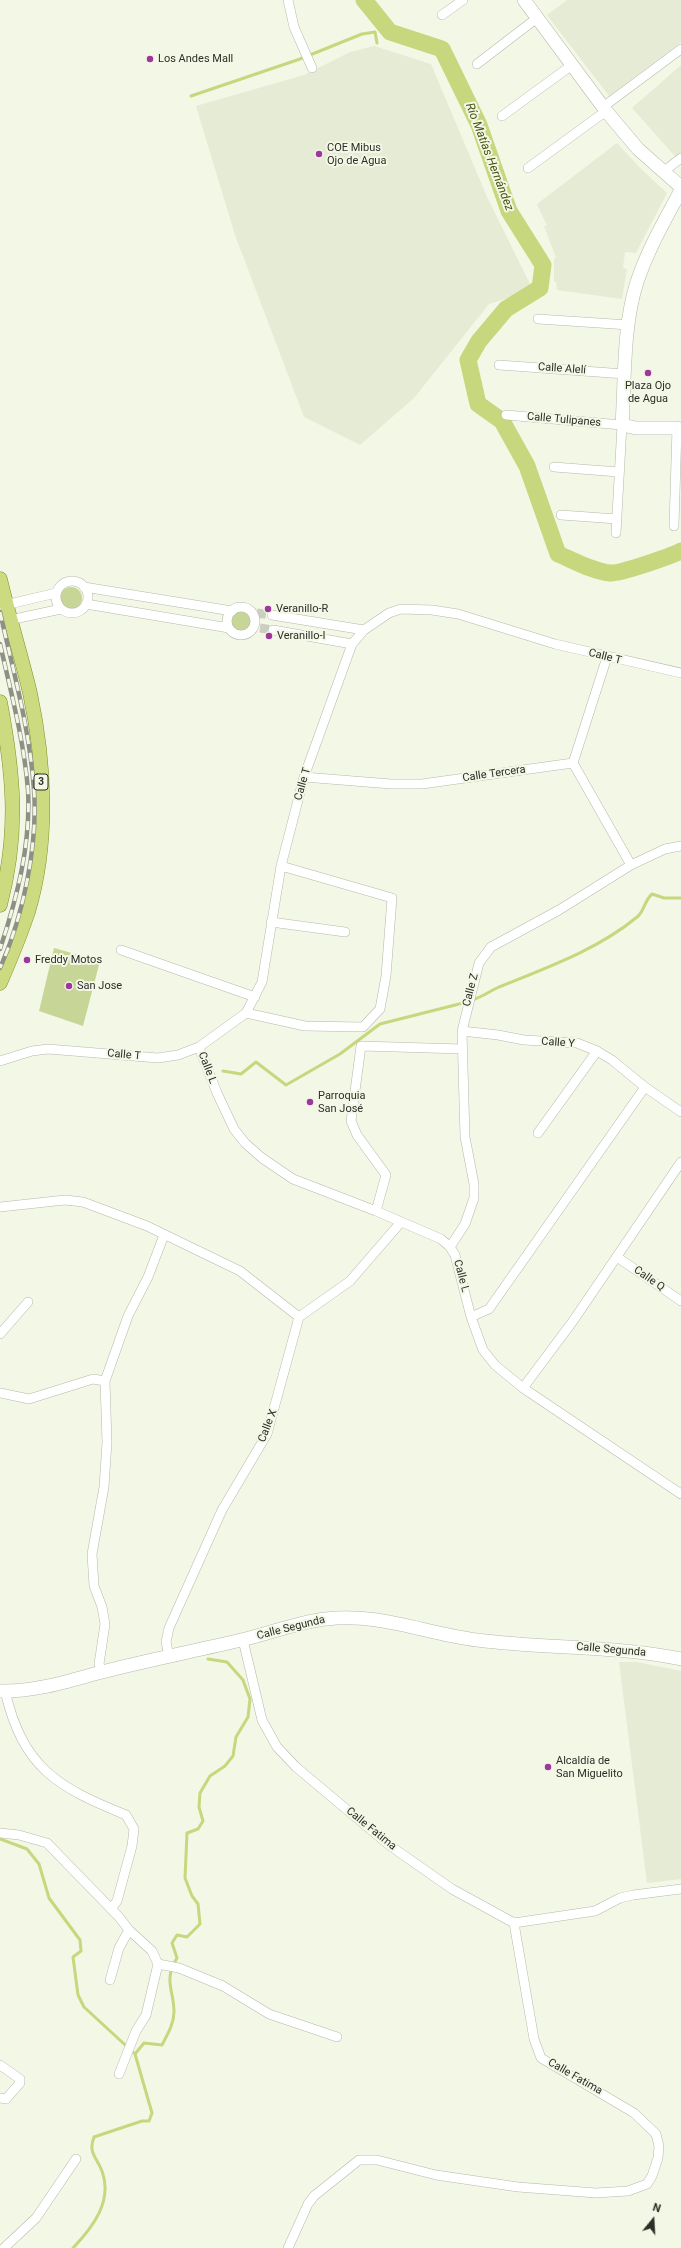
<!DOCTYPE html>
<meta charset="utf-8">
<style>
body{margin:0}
#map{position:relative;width:681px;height:2248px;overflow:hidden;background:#f3f7e6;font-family:Roboto,sans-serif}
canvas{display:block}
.north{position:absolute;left:633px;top:2200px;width:40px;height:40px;-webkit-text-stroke:3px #f3f7e6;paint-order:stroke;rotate:18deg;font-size:11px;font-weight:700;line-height:16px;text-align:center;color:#2d2e28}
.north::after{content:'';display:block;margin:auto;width:14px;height:18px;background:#2d2e28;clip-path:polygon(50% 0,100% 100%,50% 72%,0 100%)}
</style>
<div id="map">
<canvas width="681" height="2248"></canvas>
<div class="north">N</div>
</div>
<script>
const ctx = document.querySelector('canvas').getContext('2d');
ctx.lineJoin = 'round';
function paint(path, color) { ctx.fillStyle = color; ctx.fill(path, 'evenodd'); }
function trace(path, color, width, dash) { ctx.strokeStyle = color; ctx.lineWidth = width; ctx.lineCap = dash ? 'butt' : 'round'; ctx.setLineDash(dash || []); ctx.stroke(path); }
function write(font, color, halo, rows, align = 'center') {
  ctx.font = font + ' Roboto,sans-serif'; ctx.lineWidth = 4; ctx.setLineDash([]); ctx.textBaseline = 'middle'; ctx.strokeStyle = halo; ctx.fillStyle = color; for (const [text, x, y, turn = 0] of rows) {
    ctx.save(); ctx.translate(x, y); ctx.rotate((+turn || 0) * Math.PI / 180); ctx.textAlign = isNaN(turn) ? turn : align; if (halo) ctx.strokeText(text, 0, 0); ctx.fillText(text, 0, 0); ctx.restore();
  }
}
const built = new Path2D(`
 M567 0H681V42L609 96 547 15Z
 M374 46 431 64 487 197 533 290 489 304 414 398 360 445 304 417 235 235 196 106 304 75 350 52Z
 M681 65V163L632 108Z
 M617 143 641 169 667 193 636 253 625 252 623 268 627 269 622 299 557 290 556 282 554 281V259L556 258 544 226H547L537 204Z
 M619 1662H637L681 1671V1879L647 1883Z`);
const green = new Path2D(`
 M60 598a11 11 0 1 1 22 0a11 11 0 1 1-22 0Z
 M230 621a11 11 0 1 1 22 0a11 11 0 1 1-22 0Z
 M54 948 100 961 83 1026 39 1011Z`);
const stream = new Path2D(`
 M191 96 300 59 362 34 375 32 377 43
 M472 1000C482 997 490 991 499 987 546 968 599 949 637 917 644 912 644 901 652 894L664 898H681
 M223 1071 241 1074 256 1062 286 1085 340 1054 380 1024 467 1002
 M0 1839 27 1849 39 1864 49 1898 80 1940 81 1951 73 1957 78 1995 84 2007 135 2054 152 2113 149 2121H142L94 2137C88 2153 96 2156 102 2171 113 2201 93 2227 73 2248
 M135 2054 144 2043 162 2045C167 2035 174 2024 174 2012 174 1990 163 1981 177 1958L172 1943 177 1935 187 1937 200 1924 198 1904 192 1896 185 1878 187 1833 198 1829 203 1821 199 1807 200 1793 210 1776 225 1766 233 1756 236 1737 248 1717 250 1699 243 1680 227 1662 208 1659`);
const river = new Path2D(`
 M364 0 390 32 442 49 479 125 509 211 543 265 540 288 506 309 479 341 468 360 478 404 502 421 527 466 558 554C575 561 592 571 610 573 620 574 671 556 681 551`);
const streetTunnel = new Path2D(`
 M257 613 272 615
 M260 628 273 630`);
const street = new Path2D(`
 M288 0 294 27 312 68
 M442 15 463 0
 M477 64 537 18
 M603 107 681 49
 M502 116 572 65
 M528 168 606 111
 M663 172 681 158
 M538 319 629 325
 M499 365 625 374
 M506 415 622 425 616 533
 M554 467 619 472
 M561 515 617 519
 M674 526 677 428H681
 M56 597a16 16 0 1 1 32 0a16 16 0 1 1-32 0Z
 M84 587 232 611
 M86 604 229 628
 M1 606 56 593
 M227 621a14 14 0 1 1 28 0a14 14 0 1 1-28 0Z
 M272 615 364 630
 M0 622 61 609
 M273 630 352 644
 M573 763 631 865
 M573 763 607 657
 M304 777 391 784H422L573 763
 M271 922 345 932
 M121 950 255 997
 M246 1013 305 1026 363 1027 380 1009 386 976 392 898 281 866
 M462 1031 498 1035 524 1040 577 1043 597 1051 612 1060 645 1087 681 1112
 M199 1047 217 1093 234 1129 245 1143 262 1158 293 1179 376 1211 441 1239 450 1247 455 1255 471 1317 483 1350 495 1365 523 1388 681 1494
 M0 1061 32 1051 48 1049 158 1058 178 1055 199 1047 246 1013 262 982 281 866 304 777 352 644 364 630 389 613 401 609 432 610 458 614 555 644 681 673
 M538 1133 597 1051
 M0 1207 65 1200 83 1202 147 1226 240 1271 299 1317
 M376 1211 386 1175 357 1135 351 1121 361 1046 462 1049
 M450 1247 465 1224 474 1198V1184L465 1137 462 1031 479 963 491 947 559 910 631 865 665 849 681 846
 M617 1257 681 1301
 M471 1317 489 1309 645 1087
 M0 1334 28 1302
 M523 1388 573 1321 681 1162
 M0 1393 29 1399 93 1379 105 1381
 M243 1640 262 1720 277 1747 296 1767 389 1845 452 1889 514 1923
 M169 1656 166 1642 169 1628 222 1510 267 1434 299 1317 350 1281 401 1222
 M102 1672 99 1664 105 1624 102 1607 94 1586 92 1554 104 1487 107 1442 105 1381 128 1316 148 1277 164 1235
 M5 1691C23 1768 57 1787 126 1815L134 1829 132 1846 117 1901 111 1909
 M0 1833 19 1835 47 1843 119 1917 129 1930 152 1951 158 1964 146 2015 136 2031 119 2074
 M514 1923 595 1911 620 1898 633 1895 681 1889
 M158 1964 179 1968 223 1986 269 2014 337 2037
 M110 1980 119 1948 129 1930
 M0 2065 20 2079V2083L6 2099 0 2098
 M4 2248 36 2218 76 2159
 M288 2248 308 2204 314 2196 359 2160H377L436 2175 518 2187 596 2193 628 2191 647 2184 652 2176 658 2158 659 2146 656 2134 634 2113 541 2058 534 2039 514 1923`);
const secondary = new Path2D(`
 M524 0 606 111 638 149 681 187
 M677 428H636L622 425C625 379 623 325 637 282 648 249 665 220 681 190
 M0 1691C36 1692 68 1681 102 1672 148 1660 195 1651 241 1640 269 1634 297 1622 326 1619 377 1612 427 1634 477 1640 545 1649 613 1645 681 1659`);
const primary = new Path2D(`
 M0 579C9 617 21 655 30 693 45 763 49 843 28 912 20 936 10 960 0 983
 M0 702C14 775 19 833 0 905`);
const rail = new Path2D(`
 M0 612C13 670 30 730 34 790 38 846 23 917 0 968
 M0 644C11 692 24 741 28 790 31 844 17 898 0 949`);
const markers = [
 [150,59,4,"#9d379c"],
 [319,154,4,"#9d379c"],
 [648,373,4,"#9d379c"],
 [268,609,4,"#9d379c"],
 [269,636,4,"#9d379c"],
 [27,960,4,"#9d379c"],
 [69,986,4,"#9d379c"],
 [310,1102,4,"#9d379c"],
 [548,1767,4,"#9d379c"]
];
const shields = [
 [41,782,14]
];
const shieldNames = [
 ["3",41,782]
];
const poiNames = [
 ["Los Andes Mall",158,59],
 ["COE Mibus",327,148],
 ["Ojo de Agua",327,161],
 ["Plaza Ojo",648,386,"center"],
 ["de Agua",648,399,"center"],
 ["Veranillo-R",276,609],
 ["Veranillo-I",277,636],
 ["Freddy Motos",35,960],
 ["San Jose",77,986],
 ["Parroquia",318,1096],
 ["San José",318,1109],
 ["Alcaldía de",556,1761],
 ["San Miguelito",556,1774]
];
const streetNames = [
 ["Calle Alelí",562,369,4],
 ["Calle Tulipanes",564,420,5],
 ["Calle T",605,657,14],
 ["Calle Tercera",494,774,-8],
 ["Calle T",303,784,-74],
 ["Calle Z",471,990,-76],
 ["Calle Y",558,1043,4],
 ["Calle T",124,1055,5],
 ["Calle L",207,1068,69],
 ["Calle L",461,1276,75],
 ["Calle Q",649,1279,35],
 ["Calle X",268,1426,-69],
 ["Calle Segunda",291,1628,-14],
 ["Calle Segunda",611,1650,5],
 ["Calle Fatima",371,1829,39],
 ["Calle Fatima",575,2077,30]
];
const waterNames = [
 ["Río Matías Hernández",489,157,69]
];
paint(built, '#e5ebd4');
paint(green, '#c7d597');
trace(stream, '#c6d77d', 3);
trace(river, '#c6d77d', 17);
trace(streetTunnel, '#cbcfc0', 9, [9, 4.5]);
trace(street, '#b5b9aa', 10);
trace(secondary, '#b5b9aa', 14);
trace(primary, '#808f2a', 15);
trace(street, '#fff', 9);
trace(secondary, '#fff', 13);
trace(primary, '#cddb80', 14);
trace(rail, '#8e9085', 4.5);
trace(rail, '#f3f7e6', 3, [9]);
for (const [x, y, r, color] of markers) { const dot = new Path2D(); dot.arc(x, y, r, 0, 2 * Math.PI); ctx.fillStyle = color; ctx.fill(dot); trace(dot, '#f3f7e6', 1.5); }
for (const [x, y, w] of shields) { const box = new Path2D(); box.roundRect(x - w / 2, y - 8, w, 16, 3); ctx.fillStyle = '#f3f7e6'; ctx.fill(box); trace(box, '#2d2e28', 1); }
write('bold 10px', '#2d2e28', null, shieldNames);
write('11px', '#2d2e28', '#f3f7e6', poiNames, 'left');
write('11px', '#2d2e28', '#f3f7e6', streetNames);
write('italic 12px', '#485210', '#f3f7e6', waterNames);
</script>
